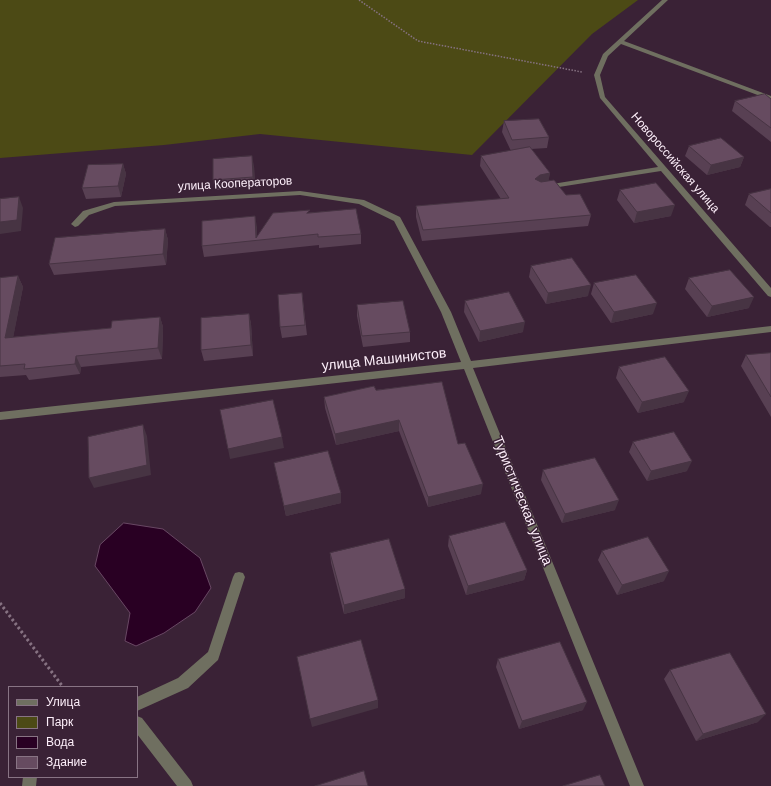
<!DOCTYPE html>
<meta charset="utf-8">
<style>
body{margin:0}
#map{position:relative;width:771px;height:786px;overflow:hidden;background:#3a2236;font-family:Helvetica,sans-serif}
canvas{display:block}
.legend{position:absolute;left:8px;top:686px;width:130px;height:92px;box-sizing:border-box;background:#3a2236;border:1px solid #887484;margin:0;padding:5px 7px;list-style:none;font-size:12px;color:#fdeffa}
.legend li{display:flex;align-items:center;gap:8px;height:20px}
.legend b{width:20px;border:1px solid #887484}
</style>
<div id="map">
<canvas width="771" height="786"></canvas>
<ul class="legend">
<li><b style="height:5px;background:#6f6f60"></b>Улица</li>
<li><b style="height:11px;background:#4c4a15"></b>Парк</li>
<li><b style="height:11px;background:#290023"></b>Вода</li>
<li><b style="height:11px;background:#664b60"></b>Здание</li>
</ul>
</div>
<script>
const ctx = document.querySelector('canvas').getContext('2d');
ctx.lineJoin = 'round';
function paint(path, color) { ctx.fillStyle = color; ctx.fill(path, 'evenodd'); }
function trace(path, color, width, dash) { ctx.strokeStyle = color; ctx.lineWidth = width; ctx.lineCap = dash ? 'butt' : 'round'; ctx.setLineDash(dash || []); ctx.stroke(path); }
function write(font, color, halo, rows, align = 'center') {
  ctx.font = font + ' Helvetica,sans-serif'; ctx.lineWidth = 3; ctx.setLineDash([]); ctx.textBaseline = 'middle'; ctx.strokeStyle = halo; ctx.fillStyle = color; for (const [text, x, y, turn = 0] of rows) {
    ctx.save(); ctx.translate(x, y); ctx.rotate((+turn || 0) * Math.PI / 180); ctx.textAlign = isNaN(turn) ? turn : align; if (halo) ctx.strokeText(text, 0, 0); ctx.fillText(text, 0, 0); ctx.restore();
  }
}
const green = new Path2D(`
 M0 0H638L592 34 472 155 260 134 164 145 0 158Z`);
const water = new Path2D(`
 M124 523 163 529 200 558 211 588 195 612 164 633 136 646 125 641 130 613 95 566 100 545Z`);
const pathFar1 = new Path2D(`
 M359 0 418 41 582 72`);
const path = new Path2D(`
 M0 603 63 687`);
const service = new Path2D(`
 M239 572 243 573 245 577 218 660 188 688 137 711V697L178 678 208 652 233 577 235 573Z`);
const minor = new Path2D(`
 M662 0H668L624 41 771 96V100L621 44 608 56 600 75 605 97 771 288V297L768 296 661 171 546 189 542 187 546 185 658 167 600 98 594 75 603 54Z
 M300 191 364 200 400 217 451 312 471 361 771 326V332L473 368 644 786H630L464 369 0 420V412L461 362 441 312 394 221 359 204 300 195 115 206 89 215 78 226 75 227 71 224 83 211 114 202Z
 M137 716 142 718 191 781 193 786H177L137 734Z
 M23 777H37L36 786H22Z`);
const wall = new Path2D(`
 M771 99V142L732 111 735 101Z
 M504 121 549 137 547 148 531 149 550 173 548 181 591 215 588 226 422 241 416 217V206L501 199 480 166 481 156 511 151 502 132Z
 M689 146 744 157 740 167 707 175 685 156Z
 M123 164 126 174 121 197 86 199 82 188Z
 M254 166 255 187 215 190 213 180Z
 M771 189V227H770L745 205 749 194Z
 M620 190 671 216 634 223 617 200Z
 M310 213 361 234V244L319 248V245L204 257 202 246 255 216 257 237Z
 M165 229 168 240 166 265 54 275 49 264Z
 M531 266 588 296 546 304 529 277Z
 M18 276 23 287 13 337 111 328 160 317 163 327 162 359 81 367 80 374 29 380 26 375 0 377V278Z
 M689 278 749 308 707 317 685 289Z
 M594 283 653 314 611 323 591 294Z
 M302 293 307 335 282 338 280 327Z
 M465 301 523 332 479 342 464 312Z
 M357 305 410 332V342L363 347 357 316Z
 M249 314 251 324 253 356 204 361 201 350Z
 M771 353V417L741 366 746 355Z
 M619 367 684 402 638 413 616 378Z
 M376 390 458 444 481 494 428 507 399 431 336 445 325 408 324 397Z
 M633 442 687 471 647 481 629 452Z
 M274 463 341 493V503L286 516Z
 M543 470 615 510 562 523 541 480Z
 M449 536 527 570 524 580 466 595 448 546Z
 M602 551 664 581 617 595 598 560Z
 M330 553 405 598 344 614 331 563Z
 M498 659 583 710 519 729 496 667Z
 M670 670 758 722 696 741 664 679Z`);
const shadedWall = new Path2D(`
 M252 156 254 166 255 187 253 177Z
 M744 157 740 167 707 175 711 165Z
 M123 164 126 174 121 197 118 186Z
 M550 173 548 184 538 186 535 179 540 175Z
 M19 197 23 208 21 231 0 234V222Z
 M675 205 671 216 634 223 637 212Z
 M255 216 257 227V240H256Z
 M165 229 168 240 166 265 163 254Z
 M18 276 23 287 11 349 5 338Z
 M591 285 588 296 546 304 548 293Z
 M754 297 749 308 707 317 712 306Z
 M657 303 653 314 611 323 614 312Z
 M249 314 251 324 253 356 251 345Z
 M160 317 163 327 162 359 158 348Z
 M525 322 523 332 479 342 480 331Z
 M76 356 81 367 80 374 75 364Z
 M689 391 684 402 638 413 642 402Z
 M399 420V431L336 445 335 434Z
 M143 425 147 436 151 475 94 488 89 478Z
 M282 437 284 448 230 459 228 449Z
 M692 461 687 471 647 481 651 471Z
 M483 484 481 494 428 507V497Z
 M341 493V503L286 516 284 506Z
 M619 500 615 510 562 523 565 514Z
 M527 570 524 580 466 595 468 586Z
 M669 571 664 581 617 595 622 585Z
 M405 589V598L344 614V605Z
 M378 700V708L312 727 310 719Z
 M587 702 583 710 519 729 522 721Z
 M766 714 758 722 696 741 703 734Z`);
const building = new Path2D(`
 M765 94 771 99V128L735 101Z
 M539 119 549 137 512 140 504 121Z
 M721 138 744 157 711 165 689 146Z
 M530 147 550 173 540 175 535 179 541 182 554 180 566 195 580 194 591 215 423 230 416 206 509 198 481 156Z
 M252 156 253 177 213 180V159Z
 M123 164 118 186 82 188 88 165Z
 M656 183 675 205 637 212 620 190Z
 M771 189V213L749 194Z
 M19 197 17 220 0 222V199Z
 M356 209 361 234 318 237V234L202 246V221L255 216 256 238 273 213 310 210 307 213Z
 M165 229 163 254 49 264 55 238Z
 M572 258 591 285 548 293 531 266Z
 M730 270 754 297 712 306 689 278Z
 M636 275 657 303 614 312 594 283Z
 M18 276 5 338 111 328 112 321 160 317 158 348 76 356 75 364 24 369 25 364 0 366V278Z
 M509 292 525 322 480 331 465 301Z
 M302 293 305 325 280 327 278 295Z
 M403 301 410 332 362 336 357 305Z
 M249 314 251 345 201 350V318Z
 M771 353V397L746 355Z
 M665 357 689 391 642 402 619 367Z
 M442 382 458 444 465 443 483 484 428 497 399 420 335 434 324 397 374 386 376 390Z
 M273 400 282 437 228 449 220 410Z
 M143 425 147 465 89 478 88 437Z
 M674 432 692 461 651 471 633 442Z
 M328 451 341 493 284 506 274 463Z
 M595 458 619 500 565 514 543 470Z
 M505 522 527 570 468 586 449 536Z
 M648 537 669 571 622 585 602 551Z
 M389 539 405 589 344 605 330 553Z
 M361 640 378 700 310 719 297 657Z
 M560 642 587 702 522 721 498 659Z
 M730 653 766 714 703 734 670 670Z
 M364 771 368 786H315Z
 M600 775 605 786H563Z`);
const farStreetnames = [
 ["Новороссийская улица",675,163,49],
 ["улица Кооператоров",235,184,-3]
];
const streetNames = [
 ["улица Машинистов",384,360,-6],
 ["Туристическая улица",522,501,68]
];
paint(green, '#4c4a15');
paint(water, '#290023');
trace(water, '#694864', 1);
trace(pathFar1, '#867282', 1.5, [1.5, 1.5]);
trace(path, '#867282', 3, [2.5, 2.5]);
paint(service, '#6f6f60');
paint(minor, '#6f6f60');
paint(wall, '#584053');
paint(shadedWall, '#473443');
paint(building, '#664b60');
trace(building, '#473443', 1);
write('12px', '#fdeffa', '#3a2236', farStreetnames);
write('14px', '#fdeffa', '#3a2236', streetNames);
</script>
